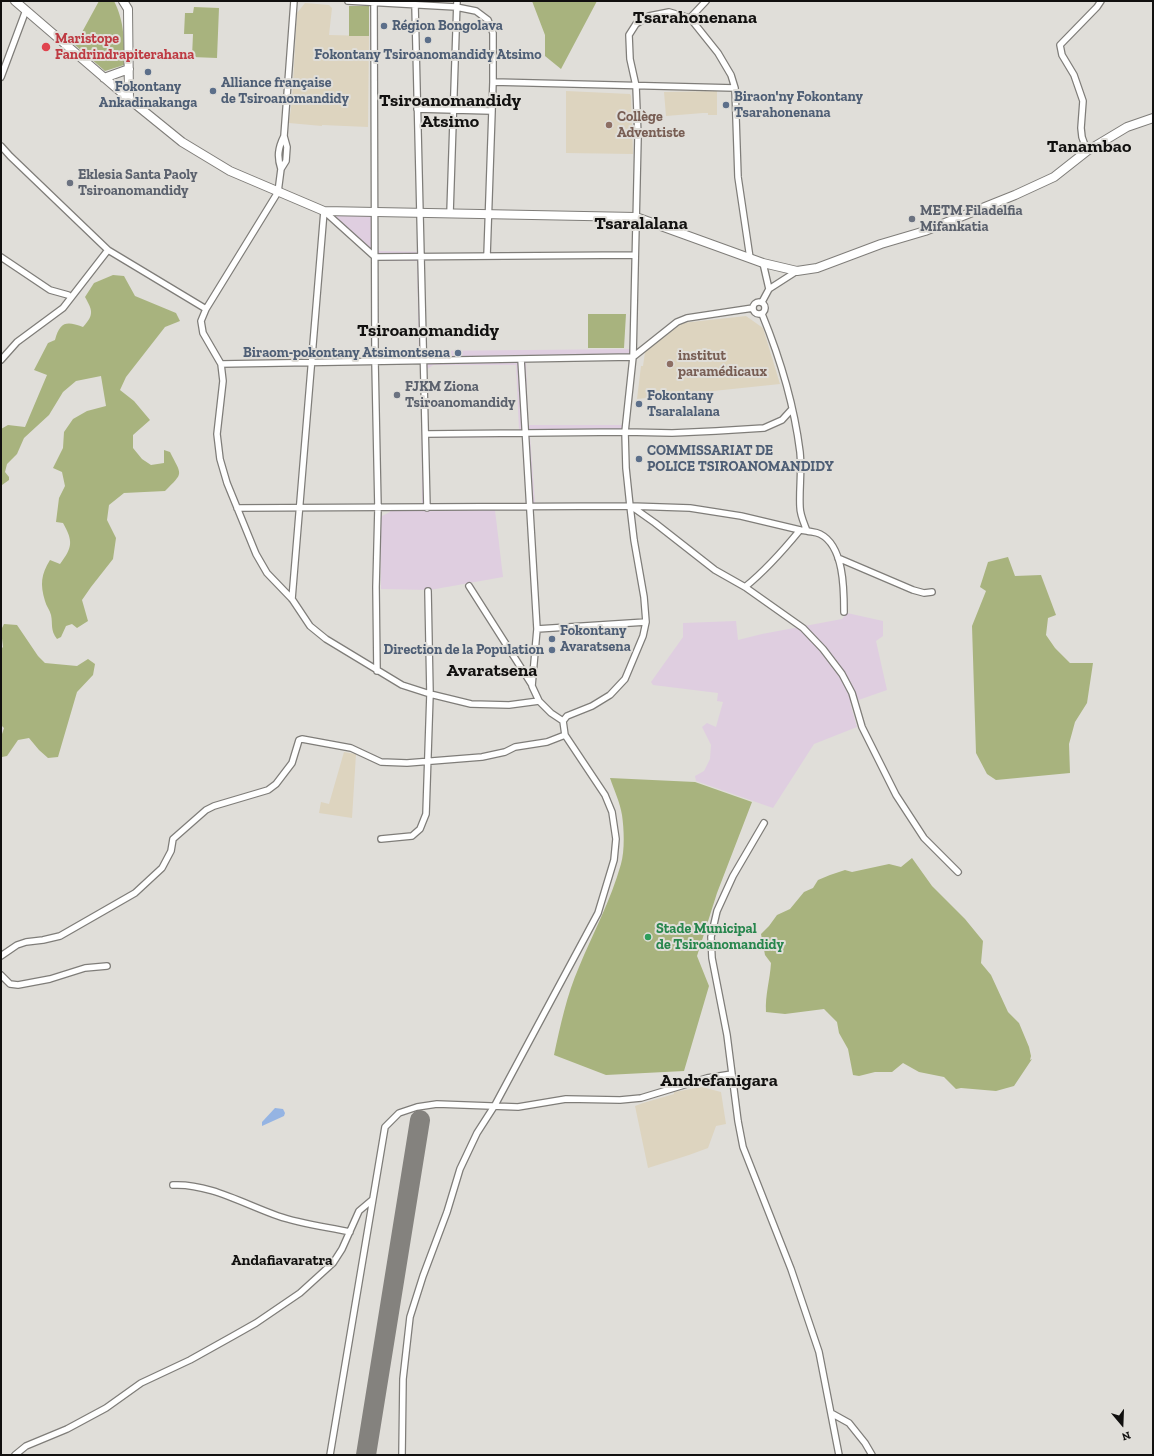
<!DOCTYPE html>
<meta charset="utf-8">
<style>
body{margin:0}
#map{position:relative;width:1154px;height:1456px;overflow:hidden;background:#e0ded9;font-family:"Zilla Slab",serif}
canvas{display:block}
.frame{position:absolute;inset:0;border:2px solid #11100f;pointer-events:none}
.north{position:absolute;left:1102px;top:1404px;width:40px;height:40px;-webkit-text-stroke:3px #e0ded9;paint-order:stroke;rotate:161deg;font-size:11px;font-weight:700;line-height:16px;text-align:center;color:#11100f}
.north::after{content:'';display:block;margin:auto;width:14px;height:18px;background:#11100f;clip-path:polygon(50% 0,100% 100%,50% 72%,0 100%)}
</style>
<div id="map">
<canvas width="1154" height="1456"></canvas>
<div class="frame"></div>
<div class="north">N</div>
</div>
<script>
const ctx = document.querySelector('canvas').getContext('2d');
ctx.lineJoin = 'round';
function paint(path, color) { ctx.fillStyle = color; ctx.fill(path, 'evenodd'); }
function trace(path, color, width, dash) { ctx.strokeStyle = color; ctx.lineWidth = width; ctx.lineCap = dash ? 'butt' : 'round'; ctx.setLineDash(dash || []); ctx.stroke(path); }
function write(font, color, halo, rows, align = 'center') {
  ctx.font = font + ' "Zilla Slab",serif'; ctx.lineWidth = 4; ctx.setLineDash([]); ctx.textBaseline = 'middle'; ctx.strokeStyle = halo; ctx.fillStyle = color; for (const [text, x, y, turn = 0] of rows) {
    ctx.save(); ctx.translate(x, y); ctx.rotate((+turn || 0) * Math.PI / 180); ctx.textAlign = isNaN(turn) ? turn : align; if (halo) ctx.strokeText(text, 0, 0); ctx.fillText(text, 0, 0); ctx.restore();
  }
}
const commercial = new Path2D(`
 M337 215 373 216 374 246 380 251 425 252V301H422L423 351 631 349V359L526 361 528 425H623L621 436H530L535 503 528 510H495L503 577 430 590 381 589 380 520 382 516 390 512 389 505 422 504 421 364H392V357L419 356 417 261H377L332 223ZM433 365H516L519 430 428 432 426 370ZM522 437 526 504 429 506 428 438Z
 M847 613 883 621V636L876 641 887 690 850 703 857 727 814 744 773 808 696 781 695 776 704 771 710 759 711 745 702 727 707 723 716 727 723 702 717 701 718 693 653 685 651 682 683 637V623L736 621 738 640 762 634 842 619Z`);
const education = new Path2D(`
 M305 3 329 5 332 8 329 35 369 36 368 127 322 125V126L289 123 292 100 297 13Z
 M566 91 630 94 631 96 633 154 566 153Z
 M717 91V115H708V113H703L666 116 664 92Z
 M746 316 763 328 780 384 637 399 641 366H643L645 352 682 323Z
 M344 752 356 754 352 818 319 813 321 802 329 804Z
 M702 1087 721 1092 726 1124 716 1126 708 1148 689 1155 648 1168 635 1106 643 1103 674 1094V1092Z`);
const green = new Path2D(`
 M99 1H114C125 23 124 41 124 65L105 71 75 45Z
 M532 1H597L561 69 545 56V35Z
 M349 6H369V36H349Z
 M194 7 219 8 217 58 192 57 193 34H184L185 13H193Z
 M113 275 124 276 135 296 176 313 180 321 165 327 126 377 120 390 134 401 150 420 133 435V448L142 459 151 465 164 463V450L170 452C182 476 184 472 165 491L124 493 109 505 107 520 116 538 113 559 91 587 82 600 88 621 77 628 72 624 66 626 61 637 57 639C50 630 53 624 51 615 50 610 46 606 45 601 40 584 41 575 50 560L60 564C73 547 73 541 63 523L56 522 59 498 65 486 62 472 53 468 63 448 64 432 73 419 87 411 106 406 101 376 76 381 63 392 49 415 24 438 17 454 7 464 5 472 9 477V480L2 485 1 487V429L8 425 25 427 47 375 34 370 48 343 55 340C60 321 67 321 83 327 95 314 92 310 85 297L94 283Z
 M588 314H626L624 348H588Z
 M1008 557 1015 576 1041 575 1056 615 1048 618 1046 635 1055 648 1070 663H1093L1087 703 1075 722 1069 744 1070 773 996 780 987 774 976 753 972 626 986 591 980 587 988 562Z
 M4 624 17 625 38 656 45 663 77 666 88 659 95 664 93 675 77 692 58 757 48 758 39 750 29 738 18 740 7 756 2 757 1 737 4 728 1 725V649L3 647 1 630Z
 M610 778 695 782 752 802 717 893 697 956 709 986 684 1071 606 1075 554 1055C560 1027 567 994 579 967 593 933 611 900 621 864 625 850 624 829 622 815 620 802 614 790 610 778Z
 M912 858 932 886 965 919 983 941 981 963 991 975 1008 1012 1019 1023 1029 1047 1031 1056 1030 1060 1032 1059 1014 1086 996 1091 961 1088 956 1089 944 1077 919 1072 903 1063 892 1072H875L859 1076 853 1075 848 1049 839 1033 837 1022 824 1009 785 1014 766 1012C765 995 770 980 771 963L765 955 761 934 769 926 777 915 790 909 804 892 813 888 818 880 830 875 845 870 852 872 889 864 901 867Z`);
const water = new Path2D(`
 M275 1108 283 1109 285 1113 284 1116 262 1126V1122Z`);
const taxiway = new Path2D(`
 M366 1455 420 1120`);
const street = new Path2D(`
 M294 1 284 136 287 147 286 161 281 169 278 192 206 309 201 321 203 333 221 364 633 357 677 322 687 318 753 308
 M348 1 456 7 476 11 488 20 493 33V82L487 256
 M374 2 375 362 378 508 376 587 377 671
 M415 5 427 508
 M690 18 706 1
 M1 77 26 10
 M493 82 735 88 738 177 750 258
 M417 109 491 111
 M1 146 10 156 108 250 206 309
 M1087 151 1082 137 1081 128 1083 101 1074 75 1062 55 1060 45 1097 7 1101 1
 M281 169C277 157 278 148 284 136
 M324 211 375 257 635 255
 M450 213 457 1
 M1 257 50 290 68 295
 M763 263 769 289
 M762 302 769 289 797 271
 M753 308a6 6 0 1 1 12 0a6 6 0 1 1-12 0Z
 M762 314C780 358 794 404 800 452 802 471 799 489 800 507 800 515 804 523 807 531 811 532 816 532 820 534 844 546 844 589 844 612
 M521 359 537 629 532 686 539 701
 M1 360 17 342 63 308 108 250
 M221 364 223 381 217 434 220 459 227 483 256 554 267 573 292 599 310 626 326 639 402 685 430 694 471 704 509 705 539 701 551 713 563 721
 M426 434 625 432 672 433 716 431 764 428 782 420 792 409
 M631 506 655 523 715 570 745 587 803 628 823 649 842 674 852 693 862 727 896 795 924 838 958 872
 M237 508 630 506 690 508 741 516 800 530 807 531
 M838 558 913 590 924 593 932 592
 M469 586 532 685
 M745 587C766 570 782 552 800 530
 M292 599 324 211
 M537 629 646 622
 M764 823 733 876 717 911 711 937 712 958 727 1035 738 1121 743 1147 791 1269 819 1352 839 1455
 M381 839 412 836 420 829 426 814 430 694 428 591
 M1 956 17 945 26 942 43 940 60 936 135 893 162 868 171 851 173 839 206 810 214 806 268 790 276 784 292 763 299 740 302 739 351 748 381 762 407 763 482 757 505 752 515 747 547 742 565 735
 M1 975 10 984 18 985 50 979 85 968 107 966
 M173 1185C208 1183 246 1205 278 1216 301 1224 327 1227 350 1232
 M831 1413 849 1423 865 1443 872 1455
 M15 1455 26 1446 67 1429 106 1408 141 1383 190 1360 233 1336 256 1323 300 1293 333 1263 342 1249 359 1211 372 1200
 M330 1455 385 1127 399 1113 417 1107 437 1104 518 1107 566 1099 620 1100 641 1098 707 1078 732 1074
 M402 1455 403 1379 410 1317 423 1276 447 1212 460 1169 477 1133 495 1105 598 913 614 860 616 839 612 812 605 795 565 735 563 721 567 716 592 706 610 695 625 679 643 636 646 622 644 597 634 540 630 506 626 468 625 432 633 357 638 137 636 86 630 59 629 35 636 24 649 16 669 12 690 18 718 53 731 75 735 88`);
const secondary = new Path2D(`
 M15 1 129 99
 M123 1 128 9 129 99 182 142 230 171 324 211 636 217 763 263 797 271 817 268 881 244 925 231 1015 195 1054 177 1087 151 1127 127 1153 118
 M104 78 129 69`);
const markers = [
 [384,26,4,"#5c6f8a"],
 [428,40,4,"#5c6f8a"],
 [46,47,5,"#e0444e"],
 [148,72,4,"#5c6f8a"],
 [213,91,4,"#5c6f8a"],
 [726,105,4,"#5c6f8a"],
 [609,125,4,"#8d6e63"],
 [70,183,4,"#6b7280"],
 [912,219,4,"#6b7280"],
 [458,353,4,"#5c6f8a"],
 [670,364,4,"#8d6e63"],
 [397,395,4,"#6b7280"],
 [639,404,4,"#5c6f8a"],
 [639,459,4,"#5c6f8a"],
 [552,639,4,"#5c6f8a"],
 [552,650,4,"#5c6f8a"],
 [648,937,4,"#2e9e5b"]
];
const serviceNames = [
 ["Région Bongolava",392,26],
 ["Fokontany Tsiroanomandidy Atsimo",428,55,"center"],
 ["Alliance française",221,83],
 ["de Tsiroanomandidy",221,99],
 ["Fokontany",148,87,"center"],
 ["Ankadinakanga",148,103,"center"],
 ["Biraon'ny Fokontany",734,97],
 ["Tsarahonenana",734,113],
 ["Biraom-pokontany Atsimontsena",450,353,"right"],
 ["Fokontany",647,396],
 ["Tsaralalana",647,412],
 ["COMMISSARIAT DE",647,451],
 ["POLICE TSIROANOMANDIDY",647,467],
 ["Fokontany",560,631],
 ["Avaratsena",560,647],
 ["Direction de la Population",544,650,"right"]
];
const healthNames = [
 ["Maristope",55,39],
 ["Fandrindrapiterahana",55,55]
];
const educationNames = [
 ["Collège",617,117],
 ["Adventiste",617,133],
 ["institut",678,356],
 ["paramédicaux",678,372]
];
const worshipNames = [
 ["Eklesia Santa Paoly",78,175],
 ["Tsiroanomandidy",78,191],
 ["METM Filadelfia",920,211],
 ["Mifankatia",920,227],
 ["FJKM Ziona",405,387],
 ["Tsiroanomandidy",405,403]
];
const leisureNames = [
 ["Stade Municipal",656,929],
 ["de Tsiroanomandidy",656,945]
];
const neighbourhoodNames = [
 ["Andafiavaratra",282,1261]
];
const districtNames = [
 ["Tsarahonenana",695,18],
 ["Tsiroanomandidy",450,101],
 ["Atsimo",450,122],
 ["Tanambao",1089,147],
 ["Tsaralalana",641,224],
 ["Tsiroanomandidy",428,331],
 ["Avaratsena",492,671],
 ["Andrefanigara",719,1081]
];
paint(commercial, '#dfcee0');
paint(education, '#ddd4bf');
paint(green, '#a8b37e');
paint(water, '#95b4e3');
trace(taxiway, '#84827e', 20);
trace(street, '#7f7d79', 8);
trace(secondary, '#7f7d79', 10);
trace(street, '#fff', 5.5);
trace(secondary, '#fff', 8);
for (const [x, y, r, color] of markers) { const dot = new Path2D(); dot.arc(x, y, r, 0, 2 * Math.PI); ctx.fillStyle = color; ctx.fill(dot); trace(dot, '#e0ded9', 1.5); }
write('bold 14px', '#4e5e75', '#e0ded9', serviceNames, 'left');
write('bold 14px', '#be3a42', '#e0ded9', healthNames, 'left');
write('bold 14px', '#785e54', '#e0ded9', educationNames, 'left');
write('bold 14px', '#5b616d', '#e0ded9', worshipNames, 'left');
write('bold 14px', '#27864d', '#e0ded9', leisureNames, 'left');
write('bold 15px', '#11100f', '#e0ded9', neighbourhoodNames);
write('bold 18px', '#11100f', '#e0ded9', districtNames);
</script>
